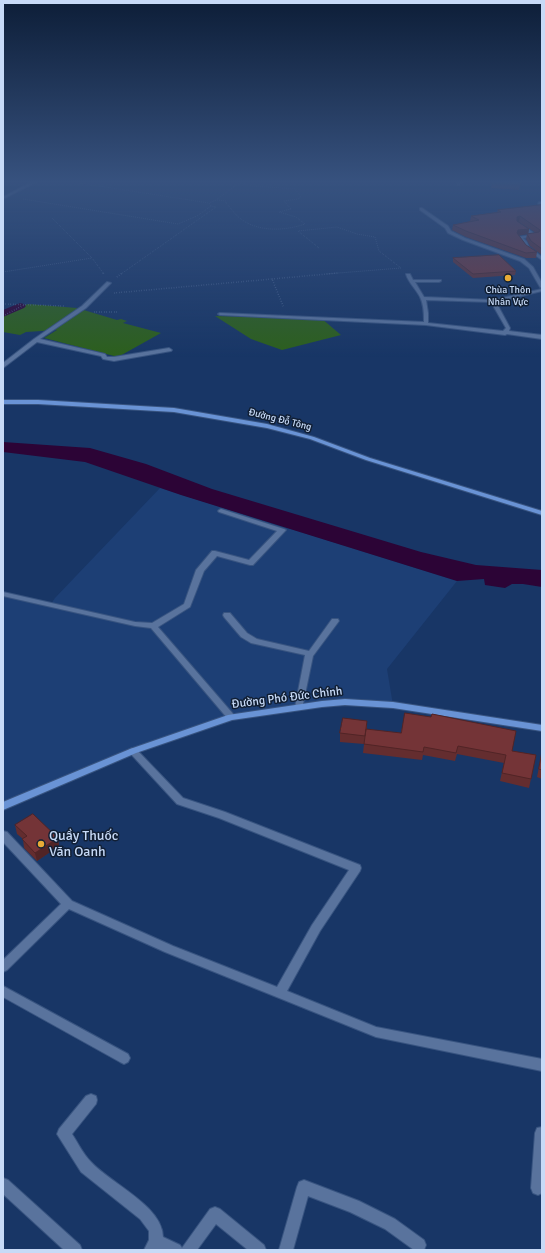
<!DOCTYPE html>
<meta charset="utf-8">
<style>
body{margin:0}
#map{position:relative;width:545px;height:1253px;overflow:hidden;background:#183666;font-family:Signika,sans-serif}
canvas{display:block}
.frame{position:absolute;inset:0;border:4px solid #c7daf7;pointer-events:none}
</style>
<div id="map">
<canvas width="545" height="1253"></canvas>
<div class="frame"></div>
</div>
<script>
const ctx = document.querySelector('canvas').getContext('2d');
ctx.lineJoin = 'round';
function paint(path, color) { ctx.fillStyle = color; ctx.fill(path, 'evenodd'); }
function trace(path, color, width, dash) { ctx.strokeStyle = color; ctx.lineWidth = width; ctx.lineCap = dash ? 'butt' : 'round'; ctx.setLineDash(dash || []); ctx.stroke(path); }
function write(font, color, halo, rows, align = 'center') {
  ctx.font = font + ' Signika,sans-serif'; ctx.lineWidth = 3; ctx.setLineDash([]); ctx.textBaseline = 'middle'; ctx.strokeStyle = halo; ctx.fillStyle = color; for (const [text, x, y, turn = 0] of rows) {
    ctx.save(); ctx.translate(x, y); ctx.rotate((+turn || 0) * Math.PI / 180); ctx.textAlign = isNaN(turn) ? turn : align; if (halo) ctx.strokeText(text, 0, 0); ctx.fillText(text, 0, 0); ctx.restore();
  }
}
const built = new Path2D(`
 M160 488 457 581 387 669 393 705 345 702 250 713 170 737 3 806V594L51 604 55 598Z`);
const green = new Path2D(`
 M28 304 77 308 117 320 121 319 127 321 123 323 161 333 118 357 44 338 57 330 26 332 20 335 3 332V316Z
 M215 316 321 318 341 335 282 350 251 339Z`);
const water = new Path2D(`
 M3 442 90 448 146 464 212 489 421 552 476 565 542 570V587L523 584H512L505 588 485 585 484 579 457 581 181 495 85 462 3 452Z`);
const canal = new Path2D(`
 M20 303 24 304 26 306 24 308 3 317V310Z`);
const pathFar1 = new Path2D(`
 M73 182 209 203
 M23 199 178 224 197 216 211 206
 M217 200 226 201V203C231 208 235 215 241 219 258 232 285 231 305 224L296 217 279 212 291 209 284 201 298 199 301 197 295 189 252 186 239 183
 M52 218 92 258 104 274
 M319 248 298 231 337 227 357 234 375 237 379 251 401 268 326 274
 M3 272 92 258
 M121 274 216 207 211 206 209 203 216 200 240 182`);
const path = new Path2D(`
 M103 273 104 275
 M117 277 122 273
 M272 279 338 273
 M114 293 272 279 284 308
 M3 304 64 306
 M94 312H119
 M3 316 24 305`);
const lane = new Path2D(`
 M221 509 284 529 286 530 253 565H250L217 556 204 571 190 607 158 627 234 715 235 717 234 719H228L151 628 135 626 3 596V592L135 622 152 623 184 604 196 570 212 551H215L249 560 277 531 219 512 218 511 219 510Z
 M224 613H230L247 633 257 639 309 651 332 619H338L339 621 313 656 302 709H296L295 707 305 655 251 643 241 637 224 617 223 615Z`);
const street = new Path2D(`
 M32 182H36L3 199V197Z
 M458 182H462L459 185H457Z
 M539 202H542V204H538Z
 M420 208H422L448 226 451 231 465 238 524 259 533 267 542 283V288L540 287 529 268 520 261 463 240 448 233 445 228 420 210Z
 M519 224H521L538 236 523 238 527 242 529 247 542 257V260L526 249 523 243 517 237 532 235 519 226Z
 M406 274H410L413 280H441V281L439 282H415L424 297 493 300 542 289V291L496 302 510 328 509 331 542 335V339L507 334 505 335 426 325 220 315 218 314 220 313 424 322C424 314 424 305 420 297 416 289 408 282 406 274ZM426 300 491 302 506 328 503 331 428 323V313Z
 M107 282 111 283 86 308 40 339 105 354 107 357H114L169 348 172 350 171 351 114 361 103 359 101 356 37 342 3 368V363L34 339 82 306Z
 M133 748 136 749 183 798 225 812 360 865 361 868 360 871 320 931 287 991 376 1027 542 1059V1071L376 1037 165 952 69 909 7 970 3 972V960L61 904 3 842V831L7 832 72 901 173 946 277 987 312 925 349 870 219 818 177 804 130 753 128 751 130 749Z
 M3 986 128 1054 130 1058 128 1062 124 1064 120 1062 3 997Z
 M91 1094 96 1096 97 1100 96 1104 72 1134C78 1143 83 1154 91 1162 110 1183 163 1206 163 1237L180 1245 182 1248 210 1209 215 1207 220 1209 264 1245 266 1250H248L216 1224 197 1250H144L149 1240V1231L140 1219 81 1172 57 1134 59 1129 86 1096Z
 M542 1127V1193L538 1195 533 1193 531 1188 535 1133 537 1128Z
 M3 1178 8 1180 80 1245 82 1250H64L3 1194Z
 M304 1180 359 1201 395 1219 424 1240 426 1245 424 1250H414L385 1229 350 1212 308 1196 293 1250H279L297 1187 299 1182Z`);
const secondary = new Path2D(`
 M3 400H38L174 408 267 424 314 437 370 458 542 511V515L366 460 310 439 267 428 174 412 38 404H3Z
 M345 699 393 702 542 725V731L393 708 345 705 322 707 232 720 136 753 3 810V802L130 749 228 715 322 701Z`);
const wall = new Path2D(`
 M492 182H521L519 190 491 188Z
 M542 205V255L530 246 526 239 527 234 518 235 526 245 537 252 536 258H526L466 237 452 230 453 225 471 221H470L471 216 497 212 498 210ZM518 222H519L536 233 528 234 529 229Z
 M453 258 516 271 515 275 473 278 453 262Z
 M367 721V729L512 751 536 755 529 788 500 781 504 763 457 754 455 761 423 755 422 760 363 753 364 744 340 742V733Z
 M542 752V779L537 777Z
 M15 825 58 838 59 846 37 861 24 848 23 839 17 834Z`);
const shadedWall = new Path2D(`
 M520 216 519 222H516L517 217Z
 M529 229 528 234 517 236V233L518 230Z
 M58 838 59 846 37 861 35 853Z`);
const building = new Path2D(`
 M492 182H520V185L491 183Z
 M542 205V249L531 241 527 234 539 232 540 230 520 216 517 217V221L529 229 518 230 517 233 526 245 537 252 526 253 466 231 453 225 479 220 471 216 501 212 498 210Z
 M499 255 516 271 473 274 453 258Z
 M405 713 431 717 432 714 516 731 512 751 536 755 531 779 502 773 506 755 458 746 456 753 424 747 423 752 364 744 366 729 401 733Z
 M343 718 367 721 365 736 340 733Z
 M542 752V770L539 769Z
 M33 814 58 838 35 853 22 839 27 836 15 825Z`);
const markers = [
 [508,278,4,"#e8ab37"],
 [41,844,4,"#e8ab37"]
];
const farPoinames = [
 ["Chùa Thôn",508,290],
 ["Nhân Vực",508,302]
];
const farStreetnames = [
 ["Đường Đỗ Tông",280,420,14]
];
const streetNames = [
 ["Đường Phó Đức Chính",287,698,-7]
];
const nearPoinames = [
 ["Quầy Thuốc",49,836],
 ["Văn Oanh",49,852]
];
paint(built, '#1d3f75');
paint(green, '#2c5f1c');
paint(water, '#2c0436');
paint(canal, '#2c0436');
trace(lane, '#385480', 2);
trace(street, '#385480', 2);
trace(secondary, '#385480', 2);
trace(pathFar1, '#57719b', 1, [0.5, 1.5]);
trace(path, '#57719b', 1.5, [0.5, 2]);
paint(lane, '#59739d');
paint(street, '#59739d');
paint(secondary, '#6993d5');
paint(wall, '#642d2f');
paint(shadedWall, '#512426');
paint(building, '#743437');
trace(building, '#512426', 1);
const sky = ctx.createLinearGradient(0, 0, 0, 357);
sky.addColorStop(0, '#0d1e38');
sky.addColorStop(0.51, '#37527f');
sky.addColorStop(1, '#37527f00');
ctx.fillStyle = sky;
ctx.fillRect(0, 0, 545, 357);
for (const [x, y, r, color] of markers) { const dot = new Path2D(); dot.arc(x, y, r, 0, 2 * Math.PI); ctx.fillStyle = color; ctx.fill(dot); trace(dot, '#111f34', 1.5); }
write('10px', '#c7daf7', '#111f34', farPoinames);
write('10px', '#c7daf7', '#111f34', farStreetnames);
write('12px', '#c7daf7', '#111f34', streetNames);
write('14px', '#c7daf7', '#111f34', nearPoinames, 'left');
</script>
